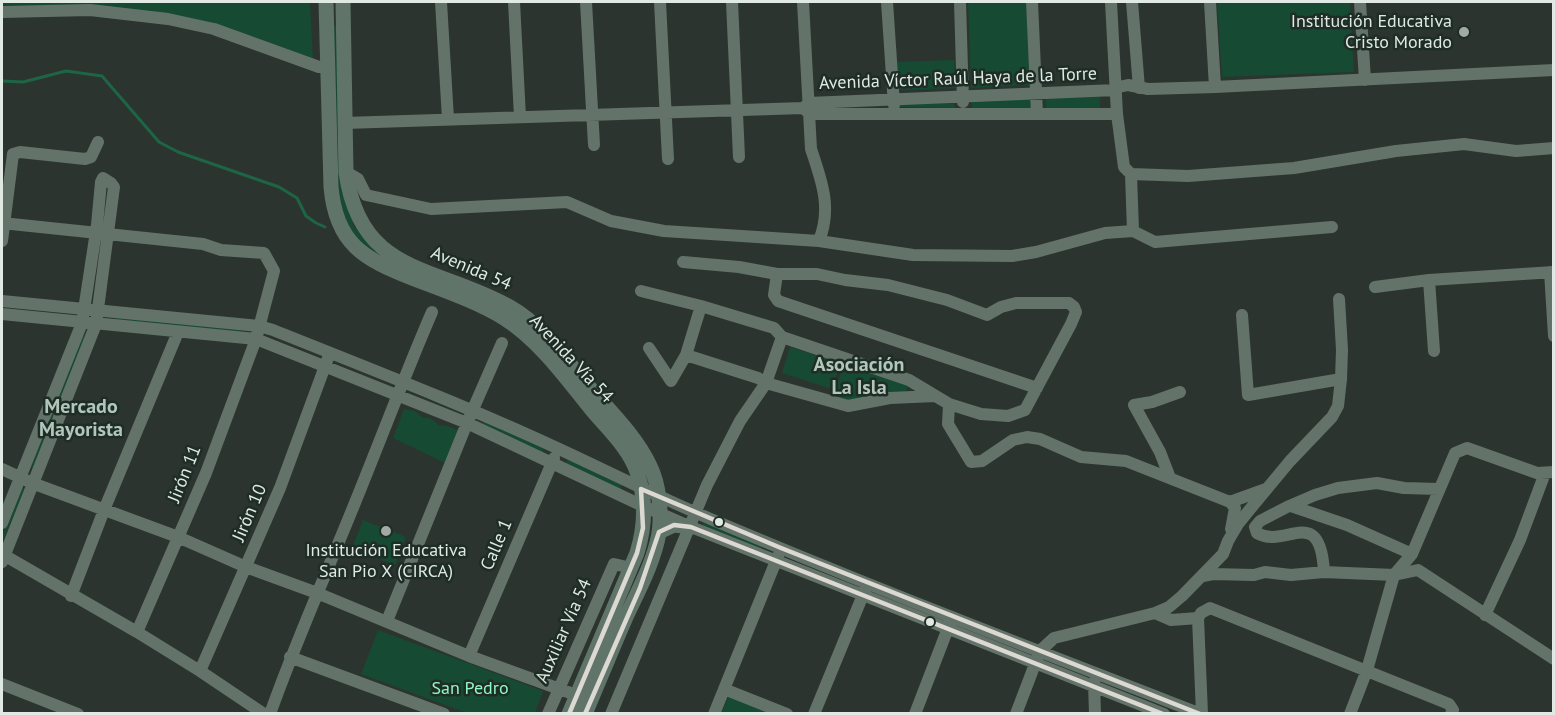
<!DOCTYPE html>
<meta charset="utf-8">
<style>
body{margin:0}
#map{position:relative;width:1555px;height:715px;overflow:hidden;background:#2c342f;font-family:"PT Sans",sans-serif}
canvas{display:block}
.frame{position:absolute;inset:0;border:3px solid #e0e9e4;pointer-events:none}
</style>
<div id="map">
<canvas width="1555" height="715"></canvas>
<div class="frame"></div>
</div>
<script>
const ctx = document.querySelector('canvas').getContext('2d');
ctx.lineJoin = 'round';
function paint(path, color) { ctx.fillStyle = color; ctx.fill(path, 'evenodd'); }
function trace(path, color, width, dash) { ctx.strokeStyle = color; ctx.lineWidth = width; ctx.lineCap = dash ? 'butt' : 'round'; ctx.setLineDash(dash || []); ctx.stroke(path); }
function write(font, color, halo, rows, align = 'center') {
  ctx.font = font + ' "PT Sans",sans-serif'; ctx.lineWidth = 5; ctx.setLineDash([]); ctx.textBaseline = 'middle'; ctx.strokeStyle = halo; ctx.fillStyle = color; for (const [text, x, y, turn = 0] of rows) {
    ctx.save(); ctx.translate(x, y); ctx.rotate((+turn || 0) * Math.PI / 180); ctx.textAlign = isNaN(turn) ? turn : align; if (halo) ctx.strokeText(text, 0, 0); ctx.fillText(text, 0, 0); ctx.restore();
  }
}
const green = new Path2D(`
 M2 2H310L313 61 208 22 93 5H2Z
 M968 2H1026L1030 85 971 88Z
 M1217 2H1350L1354 72 1222 77Z
 M332 26H338L342 188 354 227 375 251 383 258 541 342 375 256 351 232 337 202Z
 M954 60 956 88 899 90 897 62Z
 M1100 96V109L1046 108V98Z
 M1031 98 1032 109 972 108 971 101Z
 M953 101 955 108 899 107V105Z
 M115 317 240 330V333L114 321Z
 M81 335 86 337 33 467 30 469Z
 M790 347 840 363 832 389 782 373Z
 M844 363 908 384 906 393 849 401 833 396Z
 M404 409 415 411 423 418H430L439 425 448 426 458 430 445 463 393 438Z
 M484 420 544 447 542 453 482 424Z
 M568 458 622 485 620 490 566 464Z
 M21 487 25 489 2 543V537Z
 M363 520 406 537 395 565 352 548Z
 M703 522 763 545 761 550 702 526Z
 M378 630 543 691 535 713H467L361 674Z
 M729 695 776 714H721Z`);
const stream = new Path2D(`
 M2 81 23 82 66 71 102 76 159 142 178 152 279 187 297 198 306 216 316 223 325 227`);
const minor = new Path2D(`
 M441 2 448 119
 M514 2 520 117
 M586 2 594 145
 M660 2 668 159
 M732 2 739 157
 M803 2 811 149C822 182 832 208 819 241
 M887 2 894 105
 M960 2 963 102
 M1032 2 1037 114
 M1111 2 1117 114 1124 167 1131 174 1133 231
 M1132 2 1139 88
 M1210 2 1215 87
 M1360 2 1365 80
 M2 12 90 10 168 19 214 29 319 67H328
 M803 108 809 103 1116 90 1119 87 1128 85 1148 89 1215 87 1554 70
 M810 114H1117
 M345 123 803 108 810 114
 M346 172 358 179 366 195 431 209 567 202 611 221 664 231 819 241 913 255 1012 256 1036 252 1105 233 1133 231 1155 242 1332 227
 M1131 174 1188 176 1294 168 1396 151 1464 144 1516 151 1554 148
 M2 223 203 244 221 250 264 253 274 271 256 339 206 473 137 632
 M2 241 13 154 20 152 85 159 91 157 98 142
 M1550 272 1554 336
 M777 274 774 295 778 301 1037 388
 M1429 280 1434 351
 M1375 287 1429 280 1554 272
 M641 291 701 306 774 328 782 337 909 380 949 404 981 414 1008 416 1025 410 1071 324 1076 312 1074 307 1069 303H1016L1001 307 987 315 947 300 888 285 845 280 817 274H777L739 267 683 262
 M2 301 259 326 273 330C368 368 464 405 557 448 609 472 660 498 713 520 874 588 1038 651 1201 714
 M2 314 256 339 467 423 643 506 691 527 1164 714
 M1242 315 1248 395 1341 379
 M649 348 671 381 686 355 701 306
 M686 355 758 378 766 383 848 406 890 398 935 396
 M949 404 948 424 971 462 982 461 1013 440 1027 437 1040 439 1081 457 1126 461 1230 502 1235 508 1231 529
 M2 469 32 483 178 537 246 567 317 593 469 656 576 695
 M1170 478 1160 452 1134 405 1152 402 1180 392
 M1230 502 1266 489
 M1291 506 1347 525 1412 554
 M2 523 82 323 97 225 101 182 103 178 111 183 114 187 96 324 2 562
 M2 554 137 632 200 671 264 714
 M1324 572C1320 502 1285 550 1257 533L1255 527 1260 521 1287 507 1315 495 1338 488 1377 483 1404 488 1439 489
 M1203 576 1213 574 1254 575 1265 572 1291 575 1324 572 1394 575 1418 570 1554 659
 M71 596 104 510 178 332
 M1155 613 1171 620 1198 618
 M1485 615 1520 540 1545 473
 M387 621 467 423 502 343
 M469 656 554 458
 M290 657 444 714
 M200 671 280 488 328 358
 M1094 682 1095 714
 M2 684 78 714
 M724 689 787 714
 M270 714C294 646 323 581 350 515 378 447 403 379 432 312
 M548 714 614 564 631 568
 M611 714 707 485 740 421 766 383 782 337
 M714 714 778 556
 M814 714 865 590
 M915 714 950 623
 M1016 714 1040 651 1054 638 1155 613 1169 607 1182 596 1223 554 1228 541 1238 524 1251 508 1290 461 1332 417 1338 406 1341 379 1342 350 1339 299
 M1202 714 1198 618 1201 613 1210 608 1449 704 1453 710 1451 714
 M1350 714 1367 670 1394 575 1412 554 1455 453 1467 448 1537 473 1554 472`);
const major = new Path2D(`
 M326 2 331 187C336 244 364 259 412 278 443 290 476 301 504 318 539 340 566 378 592 410 608 429 629 448 637 472 646 498 645 527 637 553L569 714
 M343 2 346 172C360 276 436 265 510 307 542 325 565 359 589 387 610 411 636 436 650 466 659 484 662 513 659 533 654 562 638 591 626 617 612 649 599 681 585 714
 M659 532 674 525 691 527`);
const bus1 = new Path2D(`
 M569 714 637 553 643 528 641 489 781 548 1200 714`);
const bus2 = new Path2D(`
 M585 714 640 588 659 532 674 525 691 527 1163 714`);
const markers = [
 [1464,32,6,"#a1aaa5"],
 [719,522,5,"#e0e9e4"],
 [386,531,6,"#a1aaa5"],
 [930,622,5,"#e0e9e4"]
];
const poiNames = [
 ["Institución Educativa",1452,22],
 ["Cristo Morado",1452,43],
 ["Institución Educativa",386,551,"center"],
 ["San Pio X (CIRCA)",386,572,"center"]
];
const streetNames = [
 ["Avenida Víctor Raúl Haya de la Torre",958,79,-2],
 ["Avenida 54",471,269,23],
 ["Avenida Vía 54",571,359,47],
 ["Jirón 11",185,474,-68],
 ["Jirón 10",250,513,-67],
 ["Calle 1",497,545,-67],
 ["Auxiliar Vía 54",564,631,-66]
];
const parkNames = [
 ["San Pedro",470,689]
];
const neighbourhoodNames = [
 ["Asociación",859,365],
 ["La Isla",859,388],
 ["Mercado",81,407],
 ["Mayorista",81,430]
];
paint(green, '#164a32');
trace(stream, '#1d6545', 3);
trace(minor, '#63736a', 12);
trace(major, '#60746a', 15);
trace(bus1, '#dbd9d1', 4.5);
trace(bus2, '#dbd9d1', 4.5);
for (const [x, y, r, color] of markers) { const dot = new Path2D(); dot.arc(x, y, r, 0, 2 * Math.PI); ctx.fillStyle = color; ctx.fill(dot); trace(dot, '#1e2d25', 2); }
write('18px', '#e0e9e4', '#1e2d25', poiNames, 'right');
write('18px', '#e0e9e4', '#1e2d25', streetNames);
write('18px', '#90f8c2', '#1e2d25', parkNames);
write('bold 20px', '#b3c6bb', '#1e2d25', neighbourhoodNames);
</script>
